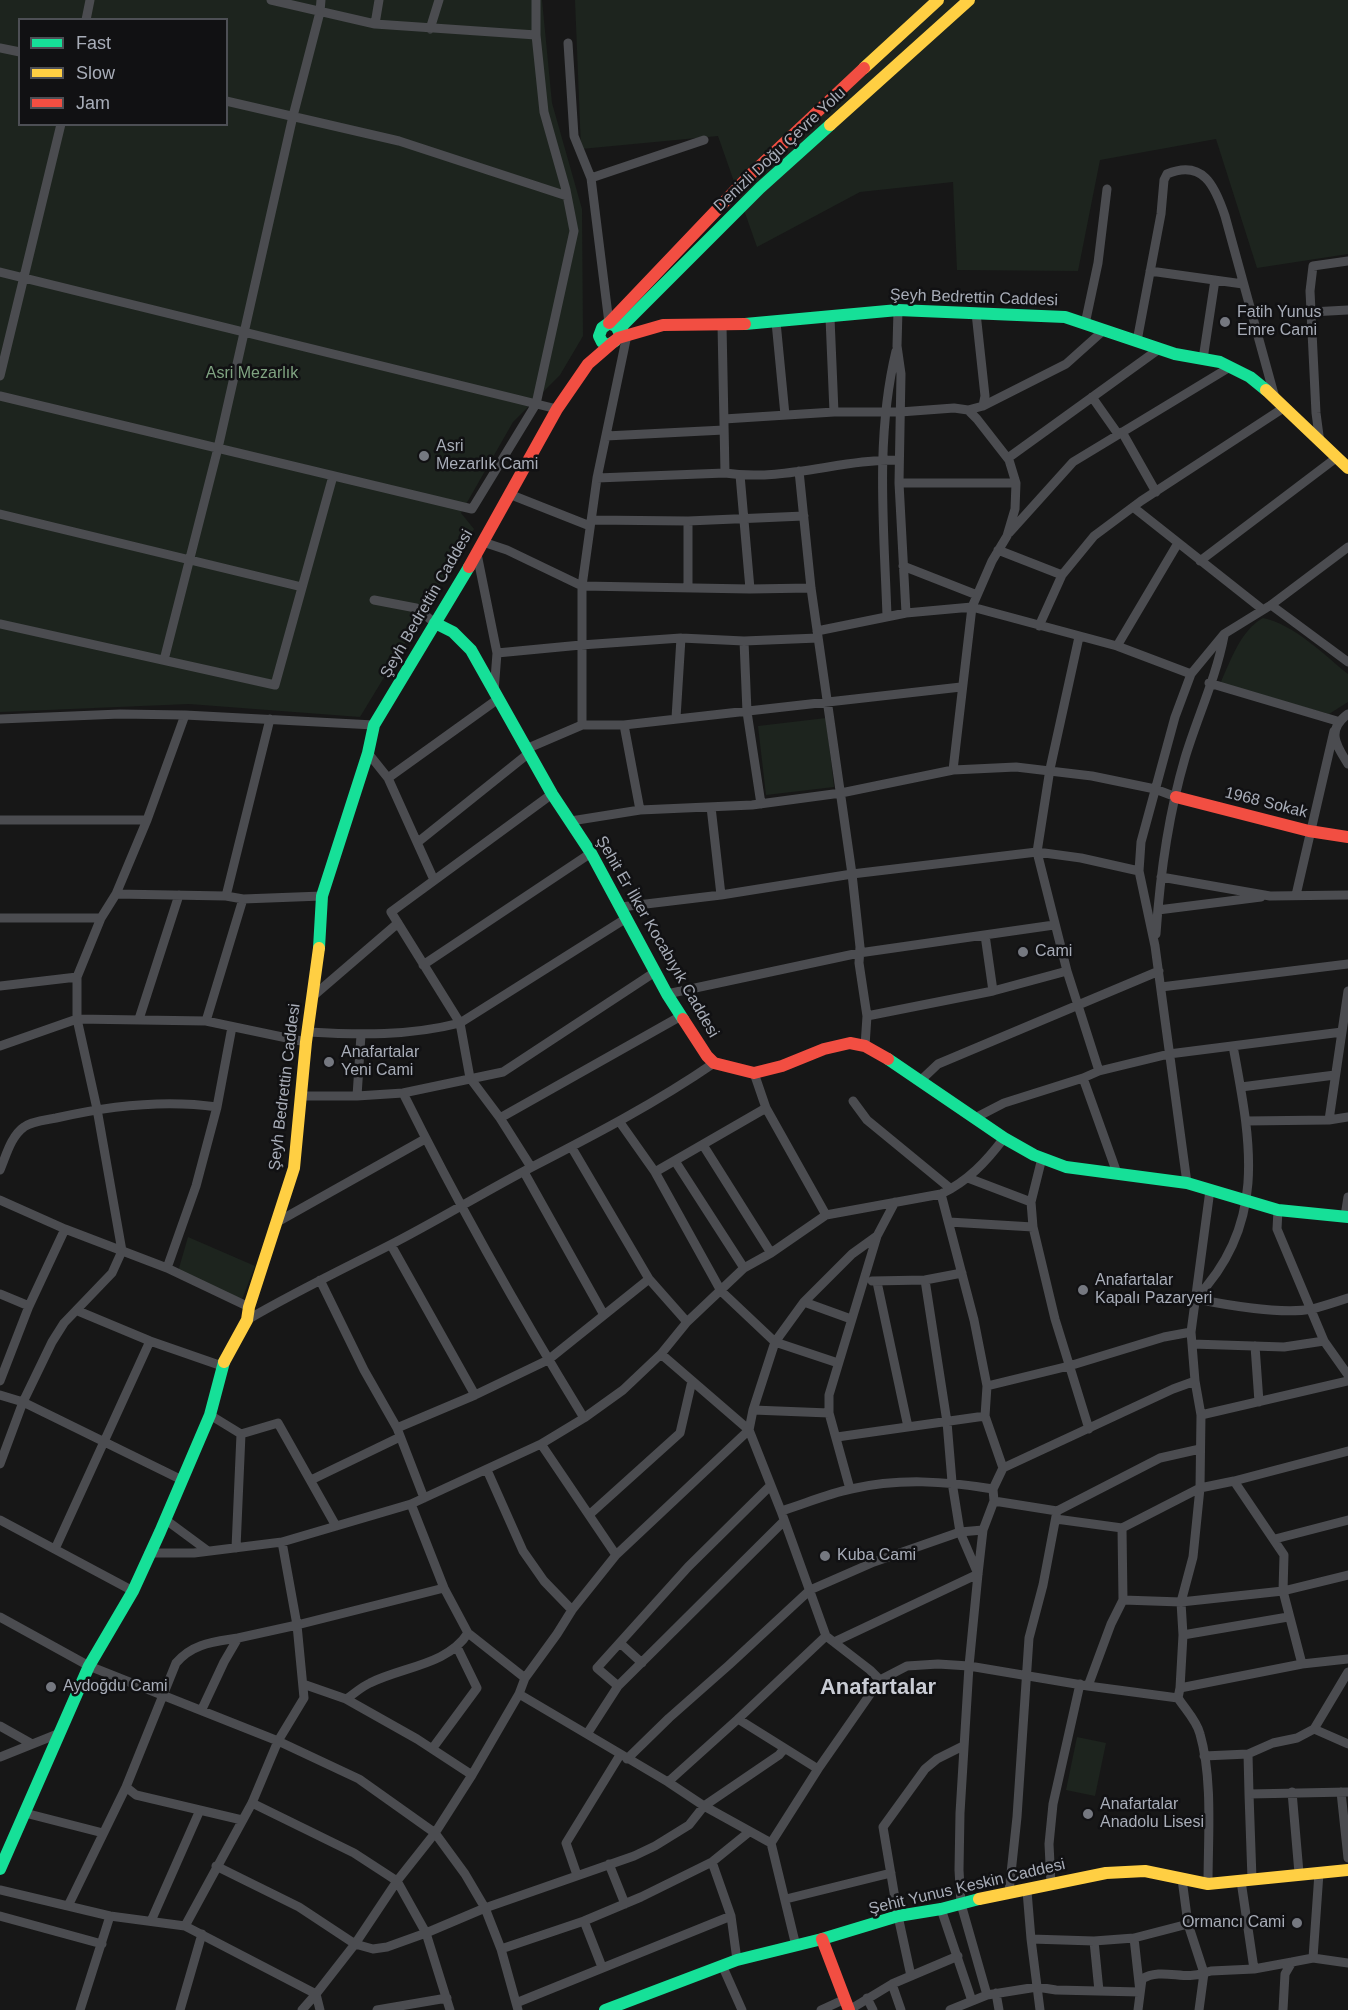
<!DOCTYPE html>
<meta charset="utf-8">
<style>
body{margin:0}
#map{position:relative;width:1348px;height:2010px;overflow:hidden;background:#171717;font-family:Arial,sans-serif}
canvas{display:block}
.legend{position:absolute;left:18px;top:18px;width:210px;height:108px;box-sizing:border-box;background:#111113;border:2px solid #4d4f55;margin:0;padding:8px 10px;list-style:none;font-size:18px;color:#a8adb8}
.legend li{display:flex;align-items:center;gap:12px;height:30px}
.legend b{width:30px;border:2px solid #4d4f55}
</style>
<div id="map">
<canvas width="1348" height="2010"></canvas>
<ul class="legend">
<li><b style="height:8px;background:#16e098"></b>Fast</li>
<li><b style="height:8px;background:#ffcf43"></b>Slow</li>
<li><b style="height:8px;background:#f24e42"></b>Jam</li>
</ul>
</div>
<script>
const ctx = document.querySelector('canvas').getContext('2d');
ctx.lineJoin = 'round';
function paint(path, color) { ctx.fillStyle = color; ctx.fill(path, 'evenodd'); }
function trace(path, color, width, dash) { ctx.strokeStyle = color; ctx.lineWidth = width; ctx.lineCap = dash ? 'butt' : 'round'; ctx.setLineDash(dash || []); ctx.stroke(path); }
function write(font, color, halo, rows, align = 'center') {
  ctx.font = font + ' Arial,sans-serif'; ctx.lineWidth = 5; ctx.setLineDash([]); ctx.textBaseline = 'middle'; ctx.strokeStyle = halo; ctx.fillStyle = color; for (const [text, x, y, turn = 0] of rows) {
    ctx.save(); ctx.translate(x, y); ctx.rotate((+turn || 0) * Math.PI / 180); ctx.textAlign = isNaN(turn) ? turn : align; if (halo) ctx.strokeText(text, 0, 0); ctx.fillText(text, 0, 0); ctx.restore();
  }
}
const green = new Path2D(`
 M0 0H542L552 103 582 209 583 336 560 375 513 422 461 513 474 529 360 717 189 704 0 712ZM20 20H226V124H20Z
 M575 0H1348V254L1257 268 1216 139 1100 160 1078 271 957 270 953 182 860 192 757 247 718 136 581 149Z
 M1263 618C1295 625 1323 654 1348 674V702L1329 714 1220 684C1231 660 1240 631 1263 618Z
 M826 718 834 787 766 795 758 726Z
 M188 1237 255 1266 241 1302 177 1275Z
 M1077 1737 1106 1743 1095 1796 1066 1790Z`);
const street = new Path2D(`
 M271 0 375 24 536 35
 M86 20 90 0
 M375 24 379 0
 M430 29 439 0
 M568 43 574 136 591 178 609 323
 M0 48 20 52
 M226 101 399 141 567 196
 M591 178 704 140
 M1150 271 1243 284
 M0 272 557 409
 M898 310 897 346 901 374 899 483 906 613
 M1311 312 1348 310
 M830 318 834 412
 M776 322 785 415
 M1085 324 1098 263 1107 189
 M722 325 725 473
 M1137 341 1161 214 1164 180 1167 174C1203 159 1215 186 1225 216L1275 398
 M1203 359 1215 280
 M0 376 61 124
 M0 396 472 509 536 404 574 231 566 190 544 112 536 35V0
 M1092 397 1118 434
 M983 406 1066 364 1104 330
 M968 410 983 406 985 396 976 313
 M724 419 834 412H900L954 408 968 410 977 419 1009 460 1016 483 1015 509 1007 536 992 561 972 607 953 770
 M1122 432 1156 492
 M606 436 724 430
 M1320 443 1316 413 1310 291 1313 266 1348 261
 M1008 458 1159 349
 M799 471 811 588 852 874 860 947 859 963 867 1016 865 1046
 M740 475 750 589
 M597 478 725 473C783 482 842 459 899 460
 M899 483H1016
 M509 494 590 526
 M1133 507 1262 609
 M0 514 302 587
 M592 520 688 521 804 516
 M1009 533 1073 462 1230 367
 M483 542 507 550 582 586 750 589 811 588
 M998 550 1062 575
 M477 554 497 653 494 692
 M1200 561 1336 458
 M903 566 977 595
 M688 587V521
 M374 600 416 608 435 623
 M1271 605 1348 662
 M887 616C884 528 875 438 896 351
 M0 624 275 685 333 476
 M1039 626 1062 575 1094 536 1141 501 1285 407
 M817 631 906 613 972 607 1117 646 1191 674
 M1079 637 1050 769 1037 852 1067 971 1099 1071
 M744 641 747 712 761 804
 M1117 646 1178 543
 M497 653 581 645 681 638 744 641 818 638
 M164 660 218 448 293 116 320 12 321 0
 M1209 683 1337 721
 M1348 714C1326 730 1336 745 1348 764
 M676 718 681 638
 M0 719 120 714 185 715 374 725
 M582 725V586L597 478 627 335
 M624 725 640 810
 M526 749 582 725H624L961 687
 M368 753 388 778 434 880
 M388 778 498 699
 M711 807 721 895
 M0 820H147
 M571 821 640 810 752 805 841 793 953 770 1016 767 1092 776 1155 789 1176 797
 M418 842 529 753
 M1161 877 1270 896 1348 895
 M116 894 226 896 243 899 322 896
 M1296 895 1334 731
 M226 896 270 719
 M621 907 721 895 852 874 1037 852 1081 858 1139 871
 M1158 910 1261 897
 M0 918H101
 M1156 934C1160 875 1168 816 1185 758 1197 718 1216 678 1224 636
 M985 935 993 991
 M423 965 591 853
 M0 986 77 977
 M1161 987 1348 964
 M667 994 859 953 1054 925
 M312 997 398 923
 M867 1016 993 991 1067 971
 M139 1019 179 895
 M206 1021 243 899
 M308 1032C360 1035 409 1036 460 1023L625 919
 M0 1046 77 1019 206 1021 306 1042
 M754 1073 766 1108 826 1215
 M1083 1078 1117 1173
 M920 1081 938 1064 1159 971
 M1241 1087 1335 1075
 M403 1093C458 1204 519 1312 584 1418
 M301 1096H357L403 1093 503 1072 655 972
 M357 1096 361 1035
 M853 1101 867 1120 951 1189
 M500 1118 681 1016
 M975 1118 1004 1103 1083 1078 1099 1071 1169 1054 1342 1032
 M1329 1120 1348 991
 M619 1121 655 1172 721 1291 775 1342 838 1363
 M1246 1121 1329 1120 1348 1117
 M703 1145 771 1253
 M572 1148 649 1279 687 1322
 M1042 1158 1031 1202 1033 1227 1055 1319 1089 1429
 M675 1161 744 1268
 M531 1167 500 1118 470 1078 460 1023 391 912 552 794
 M0 1170C6 1156 11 1136 24 1127 32 1121 46 1120 56 1118 108 1106 163 1099 217 1107
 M524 1172 604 1315
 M655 1172 766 1108
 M968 1178 1031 1202
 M1187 1183 1155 946 1139 871 1141 842 1175 717 1191 674 1224 634 1271 605 1348 547
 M941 1194 974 1320 987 1386 985 1416 1003 1468 993 1489 994 1501 983 1530 978 1574 969 1666 960 1813 959 1870 961 1904 987 1995
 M0 1200 65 1229 167 1268 249 1307
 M1278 1210 1277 1229 1324 1341 1348 1375
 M1345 1216 1348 1197
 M279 1221 425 1139
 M949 1222 1033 1227
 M391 1245 475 1395
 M167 1268 196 1186 217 1107 232 1027
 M320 1280 364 1370 397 1428 424 1498
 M872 1281 925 1280 962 1273
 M877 1282 908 1427
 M0 1294 29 1306
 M1196 1298C1269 1222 1250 1139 1233 1046
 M1196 1299C1227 1305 1281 1315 1312 1309 1324 1306 1336 1302 1348 1298
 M804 1302 851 1319
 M78 1311 150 1341 222 1366
 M247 1320C293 1293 341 1270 388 1246 437 1221 484 1192 532 1167 594 1135 656 1103 714 1063
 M1192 1344 1284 1347 1324 1341
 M1255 1346 1259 1402
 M0 1381 29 1306 65 1229
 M987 1386 1069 1366 1164 1337 1191 1332
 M0 1395 23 1402 182 1480
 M753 1410 829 1413
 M210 1415 241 1434
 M1201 1415 1348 1381
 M397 1428 475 1395 548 1360 649 1279
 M837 1437 985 1416
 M541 1444 616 1555
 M0 1464 23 1402 52 1342 64 1323 112 1273 122 1251 97 1109 77 1019V977L101 918 116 894 147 820 185 715
 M1003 1468 1173 1389 1195 1381
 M487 1470 523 1551 544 1581 572 1610
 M311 1480 400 1437
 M850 1489 829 1413V1395L877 1236
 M994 1501 1057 1511
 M411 1504 444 1588 468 1633 525 1678
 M781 1511C804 1504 827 1494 851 1489 899 1478 945 1481 993 1489
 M589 1515 680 1433 692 1381
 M1056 1519 1122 1528
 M0 1520 133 1591
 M166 1520 208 1551
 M1275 1539 1348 1520
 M236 1548 241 1434 278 1423 336 1526
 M55 1549 150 1341
 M149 1553H194L282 1542 411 1504 541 1444 584 1418 623 1390 661 1354 687 1322 744 1268 771 1253 826 1215 941 1194C968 1181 986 1162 1004 1138
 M1123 1600 1181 1602 1283 1591 1348 1575
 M0 1617 89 1666 278 1741 359 1779 435 1833 465 1874 485 1908 501 1949 518 2010
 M1183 1635 1288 1617
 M834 1642 978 1574 960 1532 952 1482 947 1422 925 1280
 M620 1643 642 1663
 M1302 1664 1348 1659
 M880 1680 870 1670 826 1636 781 1511 749 1430 753 1410 775 1342 804 1302 852 1254 877 1236 895 1202
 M303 1684 346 1699 417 1739 472 1775
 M618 1686 597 1668 688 1567 770 1486
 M1088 1686 1111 1624 1123 1600 1122 1528 1200 1488 1234 1481 1348 1451
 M1180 1688 1302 1664 1283 1591 1284 1555 1234 1481
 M519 1694 668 1782 704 1806 771 1843
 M346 1699C354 1694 361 1687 370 1683 401 1667 448 1665 468 1633
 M202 1709 224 1662 238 1638 297 1625 444 1588
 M738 1719 818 1769
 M0 1726 32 1744
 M1314 1729 1348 1744
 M587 1734 618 1686 783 1522
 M432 1749 477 1688 457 1647
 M1248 1754 1249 1794
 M1204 1756 1248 1754 1273 1743 1297 1738 1314 1729 1348 1672
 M0 1757 60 1733
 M627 1759 669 1718 729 1665 810 1590 874 1562 960 1532 983 1530
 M668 1782 738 1719 826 1636
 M126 1787 136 1795 242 1820
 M1292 1792 1299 1873
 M1341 1792 1348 1858
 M252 1803 354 1853 397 1881 426 1933 450 2010
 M25 1813 103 1833
 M712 1862 731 1916 737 1960
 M609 1864 625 1904
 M216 1866 299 1907 355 1944 373 1949 387 1947 426 1933 485 1908 634 1856 655 1846 689 1825 704 1806 779 1755 784 1749
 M577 1875 566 1843 620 1755
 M1252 1879 1249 1794 1348 1792
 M1241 1881 1254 1969
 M1051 1884 1049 1844 1053 1804 1080 1684
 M1208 1884C1208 1838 1213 1779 1200 1734 1197 1721 1185 1709 1178 1698L1180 1688 1183 1635 1181 1602 1193 1557 1200 1488 1201 1415 1195 1381 1191 1332 1210 1190
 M0 1890 110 1916 185 1926 316 1994 302 2010
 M1027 1891 1031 1939 1040 2010
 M1009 1892 1017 1817 1029 1638 1043 1585 1057 1511 1160 1458 1200 1449
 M786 1899 891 1873
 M68 1906 126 1787 176 1663C193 1643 214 1642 238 1638
 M941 1909 972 2001
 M0 1916 102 1944
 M151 1921 200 1810
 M584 1921 602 1967
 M185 1926 252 1803 278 1741 304 1698 297 1625 282 1542
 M1031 1939 1094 1941 1134 1938 1188 1924
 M1094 1941 1099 1991
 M796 1946 771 1843 818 1769 880 1680 907 1666 938 1664 969 1666 1088 1686 1178 1698
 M501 1949 584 1921 641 1897 712 1862 749 1832
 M1313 1958 1319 1873
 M722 1965 742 2010
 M911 1976 898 1916 883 1827 925 1769 937 1759 963 1746
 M892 1984 901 2010
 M996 1993 999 2010
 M867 1998 873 2010
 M516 2003 731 1916
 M80 2010 110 1916
 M180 2010 202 1934
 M320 2010 316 1994 355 1944 397 1881 435 1833 472 1775 519 1694 525 1678 557 1634 572 1610 616 1555 749 1430 661 1354
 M377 2010 447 1998
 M821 2010 845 1999
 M849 2010 892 1984 958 1956
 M950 2010 987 1995 1037 1987 1056 1990 1140 1992 1134 1938
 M1138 2010 1142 1979C1161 1967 1185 1981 1204 1973L1188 1924 1182 1879
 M1199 2010 1204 1973 1211 1971 1254 1969 1292 1962
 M1283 2010 1285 1974 1292 1962 1313 1958 1348 1963`);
const fast = new Path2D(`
 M745 324 898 310 1065 317 1175 354 1220 362 1250 377 1266 390
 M615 326 609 323 602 328 599 336 602 342 608 345 615 341
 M627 335 618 330 760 188 830 125
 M435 623 453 632 471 650 552 794 591 853 667 994 683 1019
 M319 948 322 896 368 753 374 725 469 567
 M888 1059 1004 1138 1034 1155 1066 1167 1187 1183 1278 1210 1348 1217
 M0 1869 89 1666 133 1591 160 1532 210 1415 224 1362
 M605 2010 737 1960 822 1939 898 1916 941 1909 979 1899`);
const slow = new Path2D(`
 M864 68 938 0
 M830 125 969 0
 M1266 390 1348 468
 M224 1362 247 1320 249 1307 294 1168 306 1042 319 948
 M979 1899 1106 1873 1145 1871 1208 1884 1348 1870`);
const jam = new Path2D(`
 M609 323 749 176 864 68
 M469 567 557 409 588 364 618 338 663 325 745 324
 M1176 797 1309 831 1348 837
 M683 1019 707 1056 714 1063 754 1073 782 1066 824 1049 850 1043 865 1046 888 1059
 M822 1939 849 2010`);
const markers = [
 [1225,322,6,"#757880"],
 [424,456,6,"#757880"],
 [1023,952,6,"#757880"],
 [329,1062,6,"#757880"],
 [1083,1290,6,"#757880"],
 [825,1556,6,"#757880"],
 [51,1687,6,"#757880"],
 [1088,1814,6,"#757880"],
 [1297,1923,6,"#757880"]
];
const streetNames = [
 ["Denizli Doğu Çevre Yolu",780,150,-43],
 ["Şeyh Bedrettin Caddesi",974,298,2],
 ["Şeyh Bedrettin Caddesi",427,604,-60],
 ["1968 Sokak",1266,803,14],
 ["Şehit Er İlker Kocabıyık Caddesi",657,937,60],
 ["Şeyh Bedrettin Caddesi",285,1087,-83],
 ["Şehit Yunus Keskin Caddesi",967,1887,-13]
];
const poiNames = [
 ["Fatih Yunus",1237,313],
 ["Emre Cami",1237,331],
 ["Asri",436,447],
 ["Mezarlık Cami",436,465],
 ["Cami",1035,952],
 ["Anafartalar",341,1053],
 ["Yeni Cami",341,1071],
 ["Anafartalar",1095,1281],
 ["Kapalı Pazaryeri",1095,1299],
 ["Kuba Cami",837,1556],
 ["Aydoğdu Cami",63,1687],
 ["Anafartalar",1100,1805],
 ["Anadolu Lisesi",1100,1823],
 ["Ormancı Cami",1285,1923,"right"]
];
const parkNames = [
 ["Asri Mezarlık",252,374]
];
const districtNames = [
 ["Anafartalar",878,1688]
];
paint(green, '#1d241e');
trace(street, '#4b4c50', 9);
trace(fast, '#16e098', 12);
trace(slow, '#ffcf43', 12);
trace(jam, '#f24e42', 12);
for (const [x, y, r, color] of markers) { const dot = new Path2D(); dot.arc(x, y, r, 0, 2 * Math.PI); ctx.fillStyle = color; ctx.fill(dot); trace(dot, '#111113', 2); }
write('16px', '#a8adb8', '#111113', streetNames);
write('16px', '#a8adb8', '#111113', poiNames, 'left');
write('16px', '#7fa381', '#111113', parkNames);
write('bold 22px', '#c9ccd4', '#111113', districtNames);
</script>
